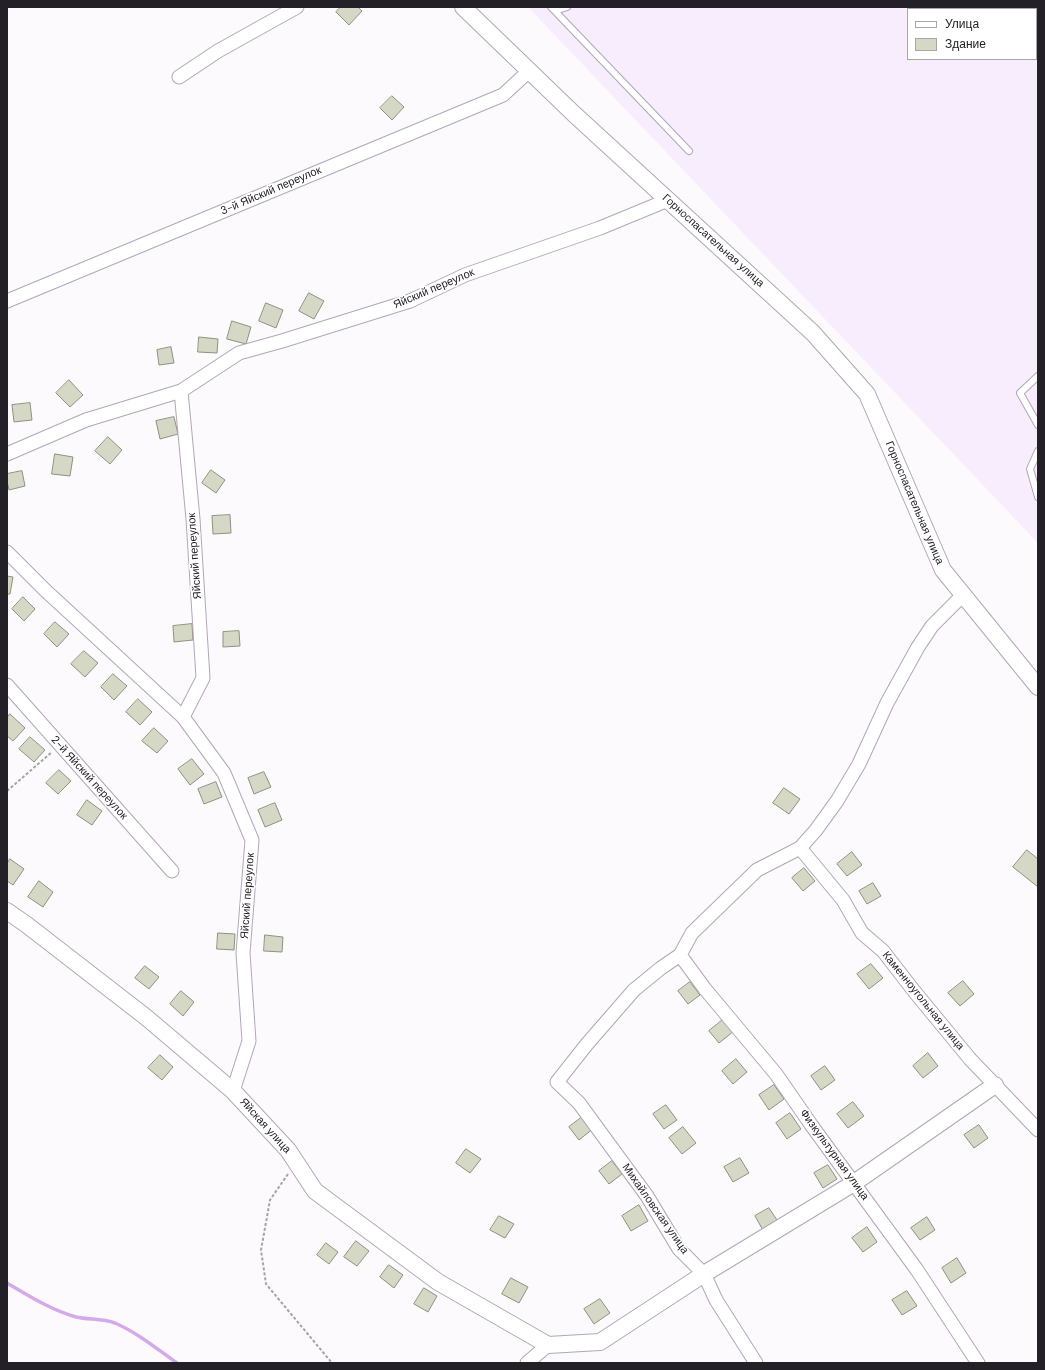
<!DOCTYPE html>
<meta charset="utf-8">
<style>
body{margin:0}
#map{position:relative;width:1045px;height:1370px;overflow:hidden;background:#fdfafe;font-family:"DM Sans",sans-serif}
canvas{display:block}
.frame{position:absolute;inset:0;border:8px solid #242027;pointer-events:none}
.legend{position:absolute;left:907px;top:8px;width:130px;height:52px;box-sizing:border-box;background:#fff;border:1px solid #a7a6a9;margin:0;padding:5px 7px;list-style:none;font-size:12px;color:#242027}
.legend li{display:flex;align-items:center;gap:8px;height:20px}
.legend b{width:20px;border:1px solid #a7a6a9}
</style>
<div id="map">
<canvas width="1045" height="1370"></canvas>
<div class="frame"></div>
<ul class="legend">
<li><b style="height:5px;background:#fff"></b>Улица</li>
<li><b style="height:11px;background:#d4d8c4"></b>Здание</li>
</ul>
</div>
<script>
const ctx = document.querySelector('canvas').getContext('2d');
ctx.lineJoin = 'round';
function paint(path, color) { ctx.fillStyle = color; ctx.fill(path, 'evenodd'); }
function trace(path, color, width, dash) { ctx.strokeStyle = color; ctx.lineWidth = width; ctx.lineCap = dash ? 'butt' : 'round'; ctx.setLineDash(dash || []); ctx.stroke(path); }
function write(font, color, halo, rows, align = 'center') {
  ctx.font = font + ' "DM Sans",sans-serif'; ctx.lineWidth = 3.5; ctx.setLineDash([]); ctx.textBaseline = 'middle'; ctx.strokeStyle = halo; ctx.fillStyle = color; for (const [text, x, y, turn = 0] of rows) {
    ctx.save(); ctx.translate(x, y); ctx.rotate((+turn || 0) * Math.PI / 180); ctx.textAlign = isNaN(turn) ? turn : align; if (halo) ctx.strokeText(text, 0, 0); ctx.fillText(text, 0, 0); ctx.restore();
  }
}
const built = new Path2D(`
 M528 7H1038V543ZM908 9H1036V59H908Z`);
const stream = new Path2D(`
 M7 1283C29 1296 51 1310 76 1317 89 1320 102 1318 115 1323 138 1333 157 1349 177 1363`);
const building = new Path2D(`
 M341 7H358L362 11 349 25 336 12Z
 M392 96 404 107 392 120 380 108Z
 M309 293 324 301 314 319 299 311Z
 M266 303 283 310 276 328 259 321Z
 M232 321 251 327 246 344 227 339Z
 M199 337 218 339 217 353 198 352Z
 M171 347 174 363 159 365 157 350Z
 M69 380 83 395 70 407 56 393Z
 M30 403 32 420 14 422 12 405Z
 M174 417 178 434 160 439 156 421Z
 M108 437 122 450 110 464 95 451Z
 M55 454 73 457 70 476 52 474Z
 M211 470 225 480 216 493 202 483Z
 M22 471 25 486 9 490 7 481V474Z
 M230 515 231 533 213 534 212 516Z
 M7 576 13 577 10 594H7Z
 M23 597 35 609 24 621 12 609Z
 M55 622 69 634 57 647 44 634Z
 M192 624 193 640 174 642 173 626Z
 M239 631 240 646 223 647V632Z
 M84 651 98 663 85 677 71 664Z
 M113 674 127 686 114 700 101 687Z
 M138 699 152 712 140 725 126 712Z
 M10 714 25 728 13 741 7 736V718Z
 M154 728 168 741 157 753 142 741Z
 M30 737 45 750 34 762 19 749Z
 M192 759 204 774 190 785 178 769Z
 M59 770 71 781 58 794 46 783Z
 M264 772 271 787 254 794 248 778Z
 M216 782 222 797 204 804 198 789Z
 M784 788 800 799 789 814 773 803Z
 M87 800 102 811 92 825 77 815Z
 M275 803 282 820 265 827 258 810Z
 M1027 850 1038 859V887L1013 867Z
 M852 852 862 865 847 876 837 864Z
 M10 859 24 869 13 885 7 881V864Z
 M804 868 815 881 803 891 792 878Z
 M39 881 53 892 43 907 28 897Z
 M873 883 881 896 867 904 859 891Z
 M218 933 235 934 234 950 217 949Z
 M265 935 283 937 282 952 264 951Z
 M871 964 883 978 869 989 857 974Z
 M145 966 159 977 149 989 135 978Z
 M963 981 974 994 960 1006 948 993Z
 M690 982 700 995 688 1004 678 991Z
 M181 991 194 1002 183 1016 170 1004Z
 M724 1019 734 1031 719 1043 709 1031Z
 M928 1053 938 1066 923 1078 913 1066Z
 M160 1055 173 1067 162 1080 148 1068Z
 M736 1059 747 1072 733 1084 722 1071Z
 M825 1066 835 1080 821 1090 811 1076Z
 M774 1085 784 1099 769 1110 759 1095Z
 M853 1102 864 1116 848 1128 837 1114Z
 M666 1105 677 1120 664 1129 653 1114Z
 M790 1113 801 1129 787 1139 776 1123Z
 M585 1115 594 1128 579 1140 569 1127Z
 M979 1125 988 1138 974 1148 964 1135Z
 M683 1127 696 1143 682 1154 669 1138Z
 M466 1149 481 1159 470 1173 456 1163Z
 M740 1158 749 1173 733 1182 724 1167Z
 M612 1161 622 1174 609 1184 599 1171Z
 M828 1165 837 1179 823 1188 814 1173Z
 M639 1205 648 1221 631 1231 622 1216Z
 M769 1208 779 1223 764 1232 755 1216Z
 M499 1216 514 1224 505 1238 490 1230Z
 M927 1217 935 1230 920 1240 911 1228Z
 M867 1227 877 1242 863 1252 852 1238Z
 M356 1241 369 1251 357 1266 344 1257Z
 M326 1243 338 1252 329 1264 317 1255Z
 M957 1258 966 1273 951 1283 942 1268Z
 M389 1265 403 1275 394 1288 380 1277Z
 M511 1278 528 1287 519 1303 502 1294Z
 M424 1288 437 1296 428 1312 414 1304Z
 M907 1291 917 1306 902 1315 892 1300Z
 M600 1299 610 1313 594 1324 584 1309Z`);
const path = new Path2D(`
 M7 791 52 752
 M288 1174 270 1200 261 1250 266 1284 332 1363`);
const service = new Path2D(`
 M551 7 689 151
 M555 11 567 7
 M1038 376 1020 393 1038 425
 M1038 451 1030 469 1038 497`);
const minor = new Path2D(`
 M179 77 218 51 297 7
 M7 301 503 95 529 71
 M7 454 86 420 181 391
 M7 552 46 591 183 717 224 773 252 840 243 953 249 1041 233 1091
 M7 685 172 871
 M183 717 203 678 193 519 181 391 239 353 282 341 410 301 465 275 600 228 668 200
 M800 848 843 900 862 933 883 951 914 991 970 1059 1038 1130
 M680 955 705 989 776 1074 812 1126 917 1270 978 1363
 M527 1363 548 1345
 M756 1363 716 1300 704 1274 679 1249 647 1196 579 1103 557 1082 587 1044 634 990 661 968 680 955 692 933 757 870 800 848 816 830 837 801 859 764 887 703 918 647 932 626 963 595`);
const tertiary = new Path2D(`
 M463 7 574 114 813 333 867 394 943 570 1038 687
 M7 911 27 925 147 1018 233 1091 288 1150 315 1191 438 1282 548 1345 600 1342 704 1274 854 1183 995 1085`);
const rail = new Path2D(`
 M1007 7 1009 9
 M1022 7 1024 9
 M1036 21 1038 23
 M1036 38 1038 40`);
const streetNames = [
 ["3-й Яйский переулок",271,191,-23],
 ["Горноспасательная улица",713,241,42],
 ["Яйский переулок",434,289,-23],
 ["Горноспасательная улица",914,503,67],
 ["Яйский переулок",195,556,-94],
 ["2-й Яйский переулок",89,778,48],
 ["Яйский переулок",248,896,-86],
 ["Каменноугольная улица",923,1001,51],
 ["Яйская улица",265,1126,48],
 ["Физкультурная улица",834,1155,54],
 ["Михайловская улица",655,1209,55]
];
paint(built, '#f7edfc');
trace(stream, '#d5aaea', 3.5);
paint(building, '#d4d8c4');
trace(building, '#8d917e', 1);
trace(service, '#b2a6b8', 8);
trace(minor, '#b2a6b8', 15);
trace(tertiary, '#b2a6b8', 18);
trace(path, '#a6a3a8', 2, [3, 2]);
trace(service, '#fff', 6);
trace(minor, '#fff', 13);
trace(tertiary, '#fff', 16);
trace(rail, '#959196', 3, [6, 3]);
write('11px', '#242027', '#fff', streetNames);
</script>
